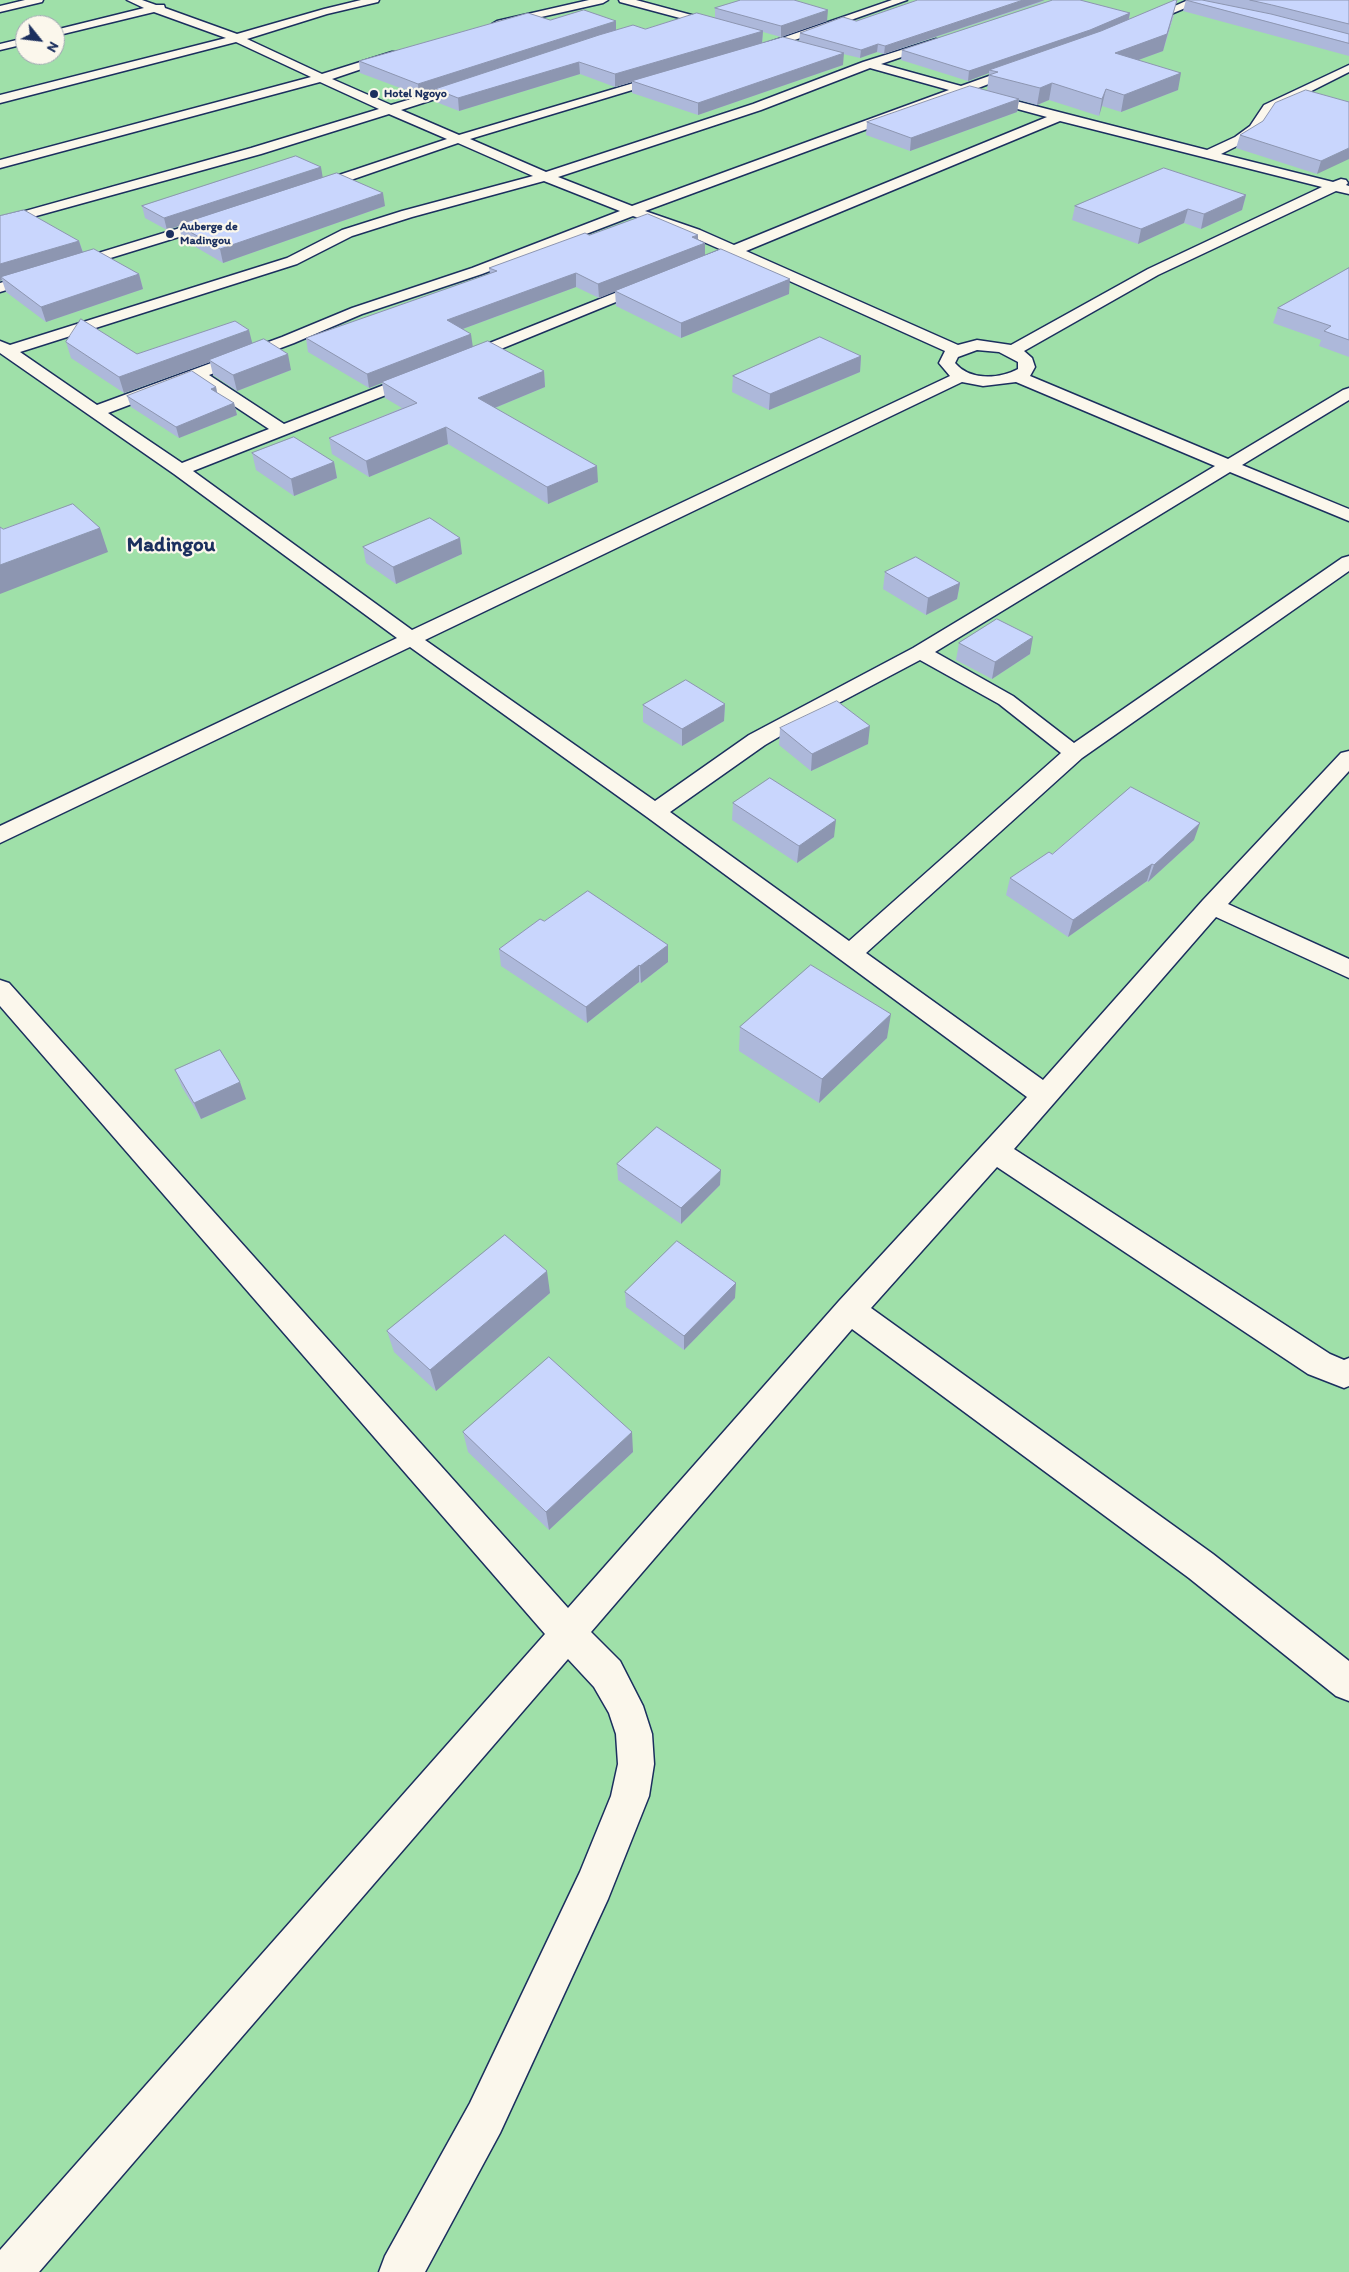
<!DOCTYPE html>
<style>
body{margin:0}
#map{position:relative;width:1349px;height:2272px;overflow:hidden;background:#ecedf1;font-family:Itim,sans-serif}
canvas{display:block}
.north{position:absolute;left:15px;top:15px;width:50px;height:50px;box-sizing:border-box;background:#fbf7ec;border:1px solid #a1a7b3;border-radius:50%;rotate:119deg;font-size:14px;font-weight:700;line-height:20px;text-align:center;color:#1b2f5e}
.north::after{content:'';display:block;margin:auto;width:18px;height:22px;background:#1b2f5e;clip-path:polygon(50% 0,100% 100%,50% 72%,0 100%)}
</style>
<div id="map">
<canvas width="1349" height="2272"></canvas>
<div class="north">N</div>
</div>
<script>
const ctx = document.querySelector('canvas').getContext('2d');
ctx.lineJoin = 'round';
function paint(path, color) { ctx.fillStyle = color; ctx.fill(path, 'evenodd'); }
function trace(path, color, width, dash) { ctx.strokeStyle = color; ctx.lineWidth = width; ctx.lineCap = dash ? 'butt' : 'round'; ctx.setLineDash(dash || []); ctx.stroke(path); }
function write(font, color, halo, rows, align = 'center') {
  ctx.font = font + ' Itim,sans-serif'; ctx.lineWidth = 4.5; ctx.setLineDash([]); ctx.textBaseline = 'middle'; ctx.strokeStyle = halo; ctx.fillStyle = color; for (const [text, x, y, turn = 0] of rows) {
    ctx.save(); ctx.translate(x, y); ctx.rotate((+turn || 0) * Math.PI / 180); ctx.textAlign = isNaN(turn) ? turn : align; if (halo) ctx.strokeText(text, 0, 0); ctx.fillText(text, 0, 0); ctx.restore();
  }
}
const green = new Path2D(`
 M0 0H1349V2272H0ZM25 25H55V55H25Z`);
const minor = new Path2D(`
 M25 0H43L42 2 0 12V6Z
 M127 0H142L156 5H164L165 8 237 34 324 9 361 0H379L378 2 327 14 247 39 322 74 392 52H400L402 54 400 56 332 79 391 105 468 82H476L478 84 476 86 401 110 459 135 664 74H672L674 76 672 78 470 139 546 172 753 104 863 62 936 39 942 42 940 44 881 64 961 86 1020 65H1028L1030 67 1028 69 973 90 1207 150 1235 137 1250 126 1264 105 1349 65V72L1272 111 1258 132 1243 143 1221 154 1333 182 1341 179 1346 180 1348 183 1346 185 1349 186V194L1336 191 1158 275 1024 351 1032 358 1035 367 1030 376 1228 459 1343 390 1349 388V400L1242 465 1349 509V521L1230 472 935 652 1013 696 1074 743 1342 558 1349 556V571L1082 758 866 953 1043 1080 1203 900 1341 753 1349 751V771L1228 904 1349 959V978L1216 917 1014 1149 1330 1354 1344 1360 1349 1358V1386L1344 1388 1308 1374 997 1167 871 1308 1213 1554 1349 1661V1701L1336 1696 1189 1578 852 1329 591 1632 620 1661 643 1706 652 1734 654 1764 649 1796 608 1899 500 2133 425 2272H379L385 2256 470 2103 580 1872 611 1796 618 1764 616 1734 609 1713 594 1687 568 1659 39 2272H0V2250L545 1634 0 1006V980L9 983 568 1608 839 1301 1027 1097 647 817 410 647 0 843V826L397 638 174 474 0 353V341L10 345 287 258 342 230 402 211 533 176 458 143 316 192H306L304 189 306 186 447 139 389 114 261 154 0 226V218L251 148 379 109 320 82 0 168V160L311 77 236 42 0 103V95L226 38 154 12 55 36V30L144 8ZM870 68 949 90 632 206 558 177 761 110ZM962 94 1047 117 734 245 700 230 645 211ZM1060 121 1322 187 1148 269 1011 345 977 340 958 345 746 251ZM544 181 620 211 472 268 352 308 282 337 97 405 20 352 297 264 352 236 412 217ZM633 216 690 236 722 250 690 263 688 266 690 269H700L734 256 945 351 939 363 950 376 412 630 193 471 424 380 426 377 424 374H412L284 424 209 375 294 343 362 314 482 274ZM977 350 999 352 1018 362V369C999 379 970 381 955 363L958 357ZM195 380 269 429 182 463 108 413ZM962 382 983 386 1016 382 1215 466 913 648 749 735 655 801 425 640ZM920 660 999 704 1061 753 849 941 670 812 765 745 818 714Z
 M589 0H608L603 3 497 27 492 24 497 21Z
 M619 0H636L725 24 726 26 721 29 620 2Z
 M892 0H907L761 52H753L751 50 753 48Z
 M1186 1 1190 2V6L1145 25H1137L1136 23Z
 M25 38V44L0 50V44Z
 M216 217 221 218 223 221 221 224 0 292V283Z
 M650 279 657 283 655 286 469 362H457L455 359 457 356Z`);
const wall = new Path2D(`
 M1186 0H1349V56L1183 11Z
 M1045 1 884 54 877 52 860 58 843 54V65L698 115 632 93V82L615 87 580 74 459 111 436 102 435 90 419 95 360 73 359 61 550 20 616 30 645 29 715 18V8L827 21 781 37 763 32 762 43 799 41 800 33 856 21Z
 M1130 13 1129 19 1174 15 1163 51 1138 60 1178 90 1121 112 1102 106 1099 116 1049 100 1037 105 1019 100 1017 112 910 151 866 135 867 122 987 91 989 73 968 81 901 60 902 50Z
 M1349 102 1317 174 1236 148 1240 135Z
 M323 178 385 206 223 263 182 239 179 226 167 230 145 218 142 206Z
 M1246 195 1242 210 1201 229 1184 223 1138 244 1072 220 1075 206Z
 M0 216 79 241 83 252 139 274 143 289 46 322 6 292 2 280 0 281Z
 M589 235 698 240 705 255 789 294 681 338 616 306 615 291 599 298 576 287 463 329 473 347 544 371 545 387 495 408 598 482 548 504 448 444 369 477 332 454 329 438 402 408 385 398 382 383 369 388 308 352 306 338 490 274 489 268Z
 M1349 268V357L1319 346 1321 340 1273 323 1278 308Z
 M66 342 137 354 252 344 291 370 237 391 213 375 210 362 124 393 71 358Z
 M861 356 860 372 769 410 732 392 733 376Z
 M216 387 217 393 234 403 237 415 179 438 131 407 127 396Z
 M252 453 334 462 337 478 294 496 256 470Z
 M363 547 462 554 396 584 366 563Z
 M885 572 960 583 957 599 926 615 883 589Z
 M959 643 1030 654 992 679 956 660Z
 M725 704 724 721 682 746 643 722V705Z
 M780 728 868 744 811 771 779 745Z
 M733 803 834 837 797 863 732 820Z
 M1194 840 1148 882 1147 881 1068 937 1006 895 1010 878 1052 854Z
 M544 921 668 962 641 983 639 982 587 1023 501 966 499 949Z
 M740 1027 887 1038 819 1103 739 1051Z
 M175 1070 246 1099 201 1119 182 1087Z
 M617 1164 720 1185 681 1224 618 1180Z
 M625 1292 735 1298 684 1350 626 1307Z
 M550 1293 436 1391 394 1352 387 1331Z
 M463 1432 633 1452 549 1530 468 1452Z`);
const shadedWall = new Path2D(`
 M1023 0H1045L884 54 885 46Z
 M1177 0 1163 51 1111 70 1115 53Z
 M828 10 827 21 781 37V26Z
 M1130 13 1128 22 989 70V73L968 81 969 71Z
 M616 21V32L435 89V90L419 95 418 84Z
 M763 31 762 43 632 81V82L615 87V74Z
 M878 44 877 52 860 58 861 50Z
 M844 53 843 65 698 115V103Z
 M579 62 580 74 459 111 458 98Z
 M1181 73 1178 90 1121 112 1124 95Z
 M1052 83 1049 100 1037 105 1040 88Z
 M1106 89 1102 106 1099 116 1102 99Z
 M1019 99 1017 112 910 151 911 138Z
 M1349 148V159L1317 174 1321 161Z
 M321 167 323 179 178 225 179 226 167 230 164 218Z
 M383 193 385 206 223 263 220 249Z
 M1246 195 1242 210 1201 229 1204 214Z
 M1188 209 1184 223 1138 244 1141 229Z
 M698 235V246L705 243V256L599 298 598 284 692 237Z
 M79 241 84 256 1 277 2 280 0 281V264Z
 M576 273V287L449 334 447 320Z
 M139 274 143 289 46 322 41 307Z
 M790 279 789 294 681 338V323Z
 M249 330 253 346 209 360 210 362 124 393 119 377Z
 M471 334 473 348 382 382V383L369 388 367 374Z
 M288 354 291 370 237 391 233 375Z
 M861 356 860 372 769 410 770 394Z
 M544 371 545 387 480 414 478 398Z
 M216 387 218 398 211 389Z
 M234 403 237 415 179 438 176 427Z
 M446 427 448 444 369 477 366 461Z
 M334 462 337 478 294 496 291 479Z
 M597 466 598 482 548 504 547 487Z
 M100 528 108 552 0 594V565Z
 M460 538 462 554 396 584 393 567Z
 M960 583 957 599 926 615 928 598Z
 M1033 637 1030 654 992 679 995 662Z
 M725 704 724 721 682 746V729Z
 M870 726 868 744 811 771 812 754Z
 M836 820 834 837 797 863 799 846Z
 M1200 823 1194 840 1148 882 1154 865Z
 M1152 864 1147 881 1068 937 1073 920Z
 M668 945V962L641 983 640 966Z
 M639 965V982L587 1023 586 1007Z
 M891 1014 887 1038 819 1103 822 1079Z
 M240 1082 246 1099 201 1119 194 1103Z
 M721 1170 720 1185 681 1224V1208Z
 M547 1271 550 1293 436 1391 430 1370Z
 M736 1283 735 1298 684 1350V1336Z
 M632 1432 633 1452 549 1530 546 1512Z`);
const building = new Path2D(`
 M741 0H794L828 10 781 26 715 8Z
 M918 0H1023L885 46 878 44 861 50 800 33 843 17 856 21Z
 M1053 0H1080L1130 13 1090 30 969 71 902 50Z
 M1175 0H1177L1167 34 1115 53 1181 73 1124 95 1106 89 1102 99 1052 83 1040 88 989 75 998 72 989 70 1101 31Z
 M1186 0H1202L1271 14 1349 34V43Z
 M1250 0H1349V24L1272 5Z
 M584 10 616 21 418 84 359 61 528 13 550 20Z
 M697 13 763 31 615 74 579 62 458 98 435 89 599 35 633 25 645 29Z
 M783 37 844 53 698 103 632 81Z
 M970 86 1019 99 911 138 867 122Z
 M1306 90 1349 102V148L1321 161 1240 135 1263 121 1275 103Z
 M296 156 321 167 164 218 142 206Z
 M1164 168 1246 195 1204 214 1188 209 1141 229 1075 206Z
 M337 173 383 193 220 249 178 225Z
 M24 210 79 241 0 264V216Z
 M648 214 698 235 692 237 705 243 598 284 576 273 447 320 471 334 367 374 306 338 497 271 489 268 585 233 589 235Z
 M94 249 139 274 41 307 1 277Z
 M721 249 790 279 681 323 615 291Z
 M1349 268V340L1324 331 1331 326 1278 308Z
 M81 319 137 354 235 321 249 330 119 377 66 342Z
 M820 337 861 356 770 394 733 376Z
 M264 339 288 354 233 375 209 360Z
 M488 341 544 371 478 398 597 466 547 487 446 427 366 461 329 438 417 403 382 382Z
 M192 371 216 387 211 389 234 403 176 427 127 396Z
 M294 437 334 462 291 479 252 453Z
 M73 504 100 528 0 565V527L3 529Z
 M430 518 460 538 393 567 363 547Z
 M916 557 960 583 928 598 885 572Z
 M997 619 1033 637 995 662 959 643Z
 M686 680 725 704 682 729 643 705Z
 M837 701 870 726 812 754 780 728Z
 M770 778 836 820 799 846 733 803Z
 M1131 787 1200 823 1154 865 1152 864 1073 920 1010 878 1049 852 1052 854Z
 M588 891 668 945 640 966 639 965 586 1007 499 949 540 919 544 921Z
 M811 965 891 1014 822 1079 740 1027Z
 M220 1050 240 1082 194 1103 175 1070Z
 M657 1127 721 1170 681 1208 617 1164Z
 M505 1235 547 1271 430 1370 387 1331Z
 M677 1241 736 1283 684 1336 625 1292Z
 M549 1357 632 1432 546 1512 463 1432Z`);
const markers = [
 [374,94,5,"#1b2f5e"],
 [170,234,5,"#1b2f5e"]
];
const farPoinames = [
 ["Hotel Ngoyo",384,94],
 ["Auberge de",180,227],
 ["Madingou",180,241]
];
const farTownnames = [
 ["Madingou",171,546]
];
paint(green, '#9fe0a9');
trace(minor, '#1b2f5e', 3);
paint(minor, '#fbf7ec');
paint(wall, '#adb8da');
paint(shadedWall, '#8d96b1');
paint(building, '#c9d6fd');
trace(building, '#8d96b1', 1);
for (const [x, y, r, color] of markers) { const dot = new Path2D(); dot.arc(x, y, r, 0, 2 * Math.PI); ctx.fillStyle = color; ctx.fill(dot); trace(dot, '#fbf7ec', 2); }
write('bold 12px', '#1b2f5e', '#fbf7ec', farPoinames, 'left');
write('bold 21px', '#1b2f5e', '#fbf7ec', farTownnames);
</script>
